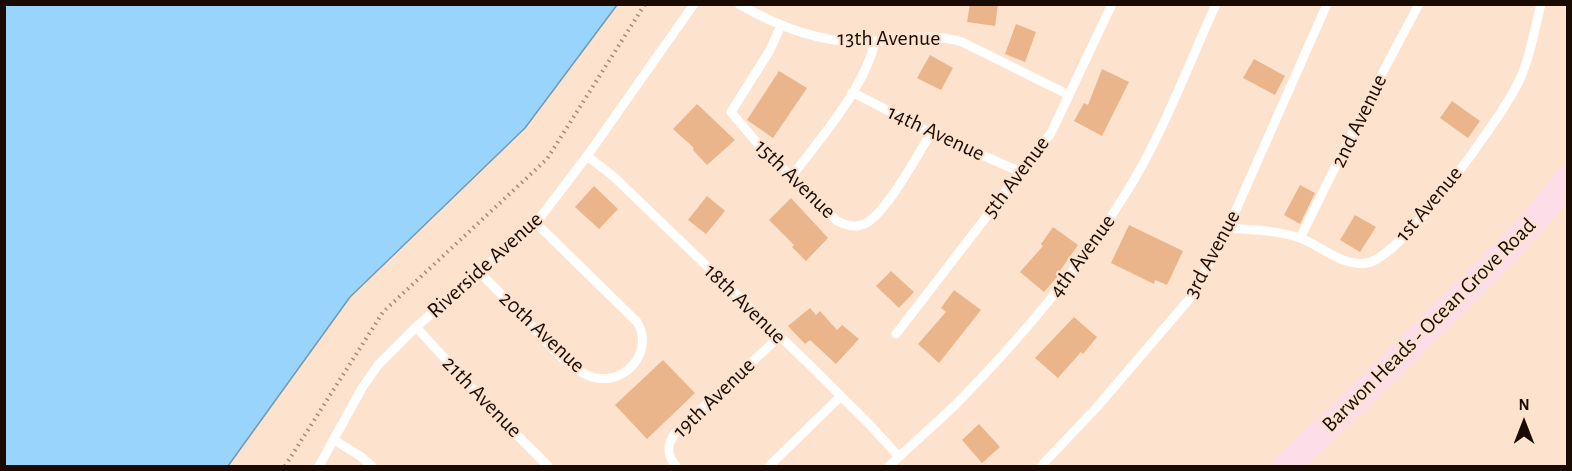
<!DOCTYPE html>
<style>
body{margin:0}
#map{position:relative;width:1572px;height:471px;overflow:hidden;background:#fde2ce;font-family:"Alegreya Sans",sans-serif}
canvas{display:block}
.frame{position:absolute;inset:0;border:6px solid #190b02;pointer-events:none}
.north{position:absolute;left:1494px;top:393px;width:60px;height:60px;-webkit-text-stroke:4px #fde2ce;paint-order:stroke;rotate:0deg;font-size:16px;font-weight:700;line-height:24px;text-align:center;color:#190b02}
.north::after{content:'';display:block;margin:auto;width:21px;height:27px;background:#190b02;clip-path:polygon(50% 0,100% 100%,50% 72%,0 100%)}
</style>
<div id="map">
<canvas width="1572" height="471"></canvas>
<div class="frame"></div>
<div class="north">N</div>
</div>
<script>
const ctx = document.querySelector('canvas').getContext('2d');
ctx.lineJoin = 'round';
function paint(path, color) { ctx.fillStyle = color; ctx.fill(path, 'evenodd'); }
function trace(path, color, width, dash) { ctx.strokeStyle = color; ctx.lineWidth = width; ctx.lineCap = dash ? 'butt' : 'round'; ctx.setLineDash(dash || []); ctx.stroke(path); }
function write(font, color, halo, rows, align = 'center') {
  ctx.font = font + ' "Alegreya Sans",sans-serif'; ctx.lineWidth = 4.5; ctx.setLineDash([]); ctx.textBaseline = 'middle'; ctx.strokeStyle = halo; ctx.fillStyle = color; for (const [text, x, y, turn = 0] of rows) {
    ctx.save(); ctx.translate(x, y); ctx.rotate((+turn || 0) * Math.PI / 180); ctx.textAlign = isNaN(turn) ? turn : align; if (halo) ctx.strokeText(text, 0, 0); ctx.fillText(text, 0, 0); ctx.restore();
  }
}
const water = new Path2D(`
 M4 5 5 4 617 5 525 128 350 297 228 466H5Z`);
const building = new Path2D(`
 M970 4H998L995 26 967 22Z
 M1016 24 1036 32 1025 62 1005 54Z
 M930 55 953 68 941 90 917 78Z
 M1254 59 1285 76 1275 95 1243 78Z
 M1102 69 1129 82 1102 136 1074 121 1084 103 1088 105Z
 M779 71 807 88 773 138 747 120Z
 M1452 101 1480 121 1468 138 1440 118Z
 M697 104 735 140 707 165 693 150 694 148 673 129Z
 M1300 185 1315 193 1300 224 1284 215Z
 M594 186 618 209 599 229 575 207Z
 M707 196 725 211 706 234 688 220Z
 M791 198 828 238 806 261 792 247 794 245 769 220Z
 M1355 215 1376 227 1360 252 1340 240Z
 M1129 225 1183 251 1167 285 1155 280 1154 284 1111 263Z
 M1053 227 1078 245 1057 275 1058 276 1044 292 1020 272 1043 246 1041 244Z
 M891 271 914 292 899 308 876 286Z
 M954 290 981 310 939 363 918 344 946 312 941 308Z
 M810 308 816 315 820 311 837 330 842 325 859 339 836 364 810 340 805 344 788 326Z
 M1074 317 1097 337 1083 354 1081 352 1058 378 1035 358Z
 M663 360 695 393 647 439 615 405Z
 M979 424 1000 447 982 463 962 440Z`);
const path = new Path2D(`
 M285 466 383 312 547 159 645 4`);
const service = new Path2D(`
 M739 4C775 25 819 42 861 42 897 42 926 31 962 42L1069 95
 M781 25 770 50 731 112 758 144 837 221C846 225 854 228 864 224 885 216 918 154 931 133
 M852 92 931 133 1021 172
 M587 156 613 176 814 369 871 426 899 457
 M792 176C820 139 866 86 875 41
 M1228 228C1252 230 1277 230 1300 238 1322 246 1342 267 1367 263 1401 258 1502 117 1518 83 1530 59 1534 31 1541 4
 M1300 238 1376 85 1419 4
 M480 273C497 290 513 306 529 323 547 342 567 369 592 377 625 387 655 351 637 322L536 223
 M416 327 490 408 548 466
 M896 334 1051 133 1112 4
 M334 440 360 456 372 466
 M319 466 362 388 378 365 416 327 536 223 587 156 694 4
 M676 466C666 454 667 445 675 433L779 337
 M769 466 840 397
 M889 466C912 444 936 424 959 401 1021 338 1079 269 1126 193 1162 136 1188 66 1216 4
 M1041 466 1097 407 1191 297 1228 228 1327 4`);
const secondary = new Path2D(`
 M1286 466C1342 414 1396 361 1450 307 1491 266 1533 225 1568 179`);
const streetNames = [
 ["13th Avenue",889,38],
 ["2nd Avenue",1359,121,-64],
 ["14th Avenue",936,133,25],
 ["5th Avenue",1016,177,-53],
 ["15th Avenue",795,179,44],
 ["1st Avenue",1429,204,-50],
 ["3rd Avenue",1212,254,-62],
 ["4th Avenue",1082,256,-54],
 ["Riverside Avenue",485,265,-42],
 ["18th Avenue",745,304,44],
 ["Barwon Heads - Ocean Grove Road",1429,325,-45],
 ["20th Avenue",542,332,43],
 ["21th Avenue",482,397,46],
 ["19th Avenue",714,398,-44]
];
paint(water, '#99d4fd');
trace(water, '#7398b2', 1.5);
paint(building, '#eab58b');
trace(path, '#a08a7a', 4, [1.5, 4.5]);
trace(service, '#fff', 9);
trace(secondary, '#fddee8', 27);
write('22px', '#190b02', '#fde2ce', streetNames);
</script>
